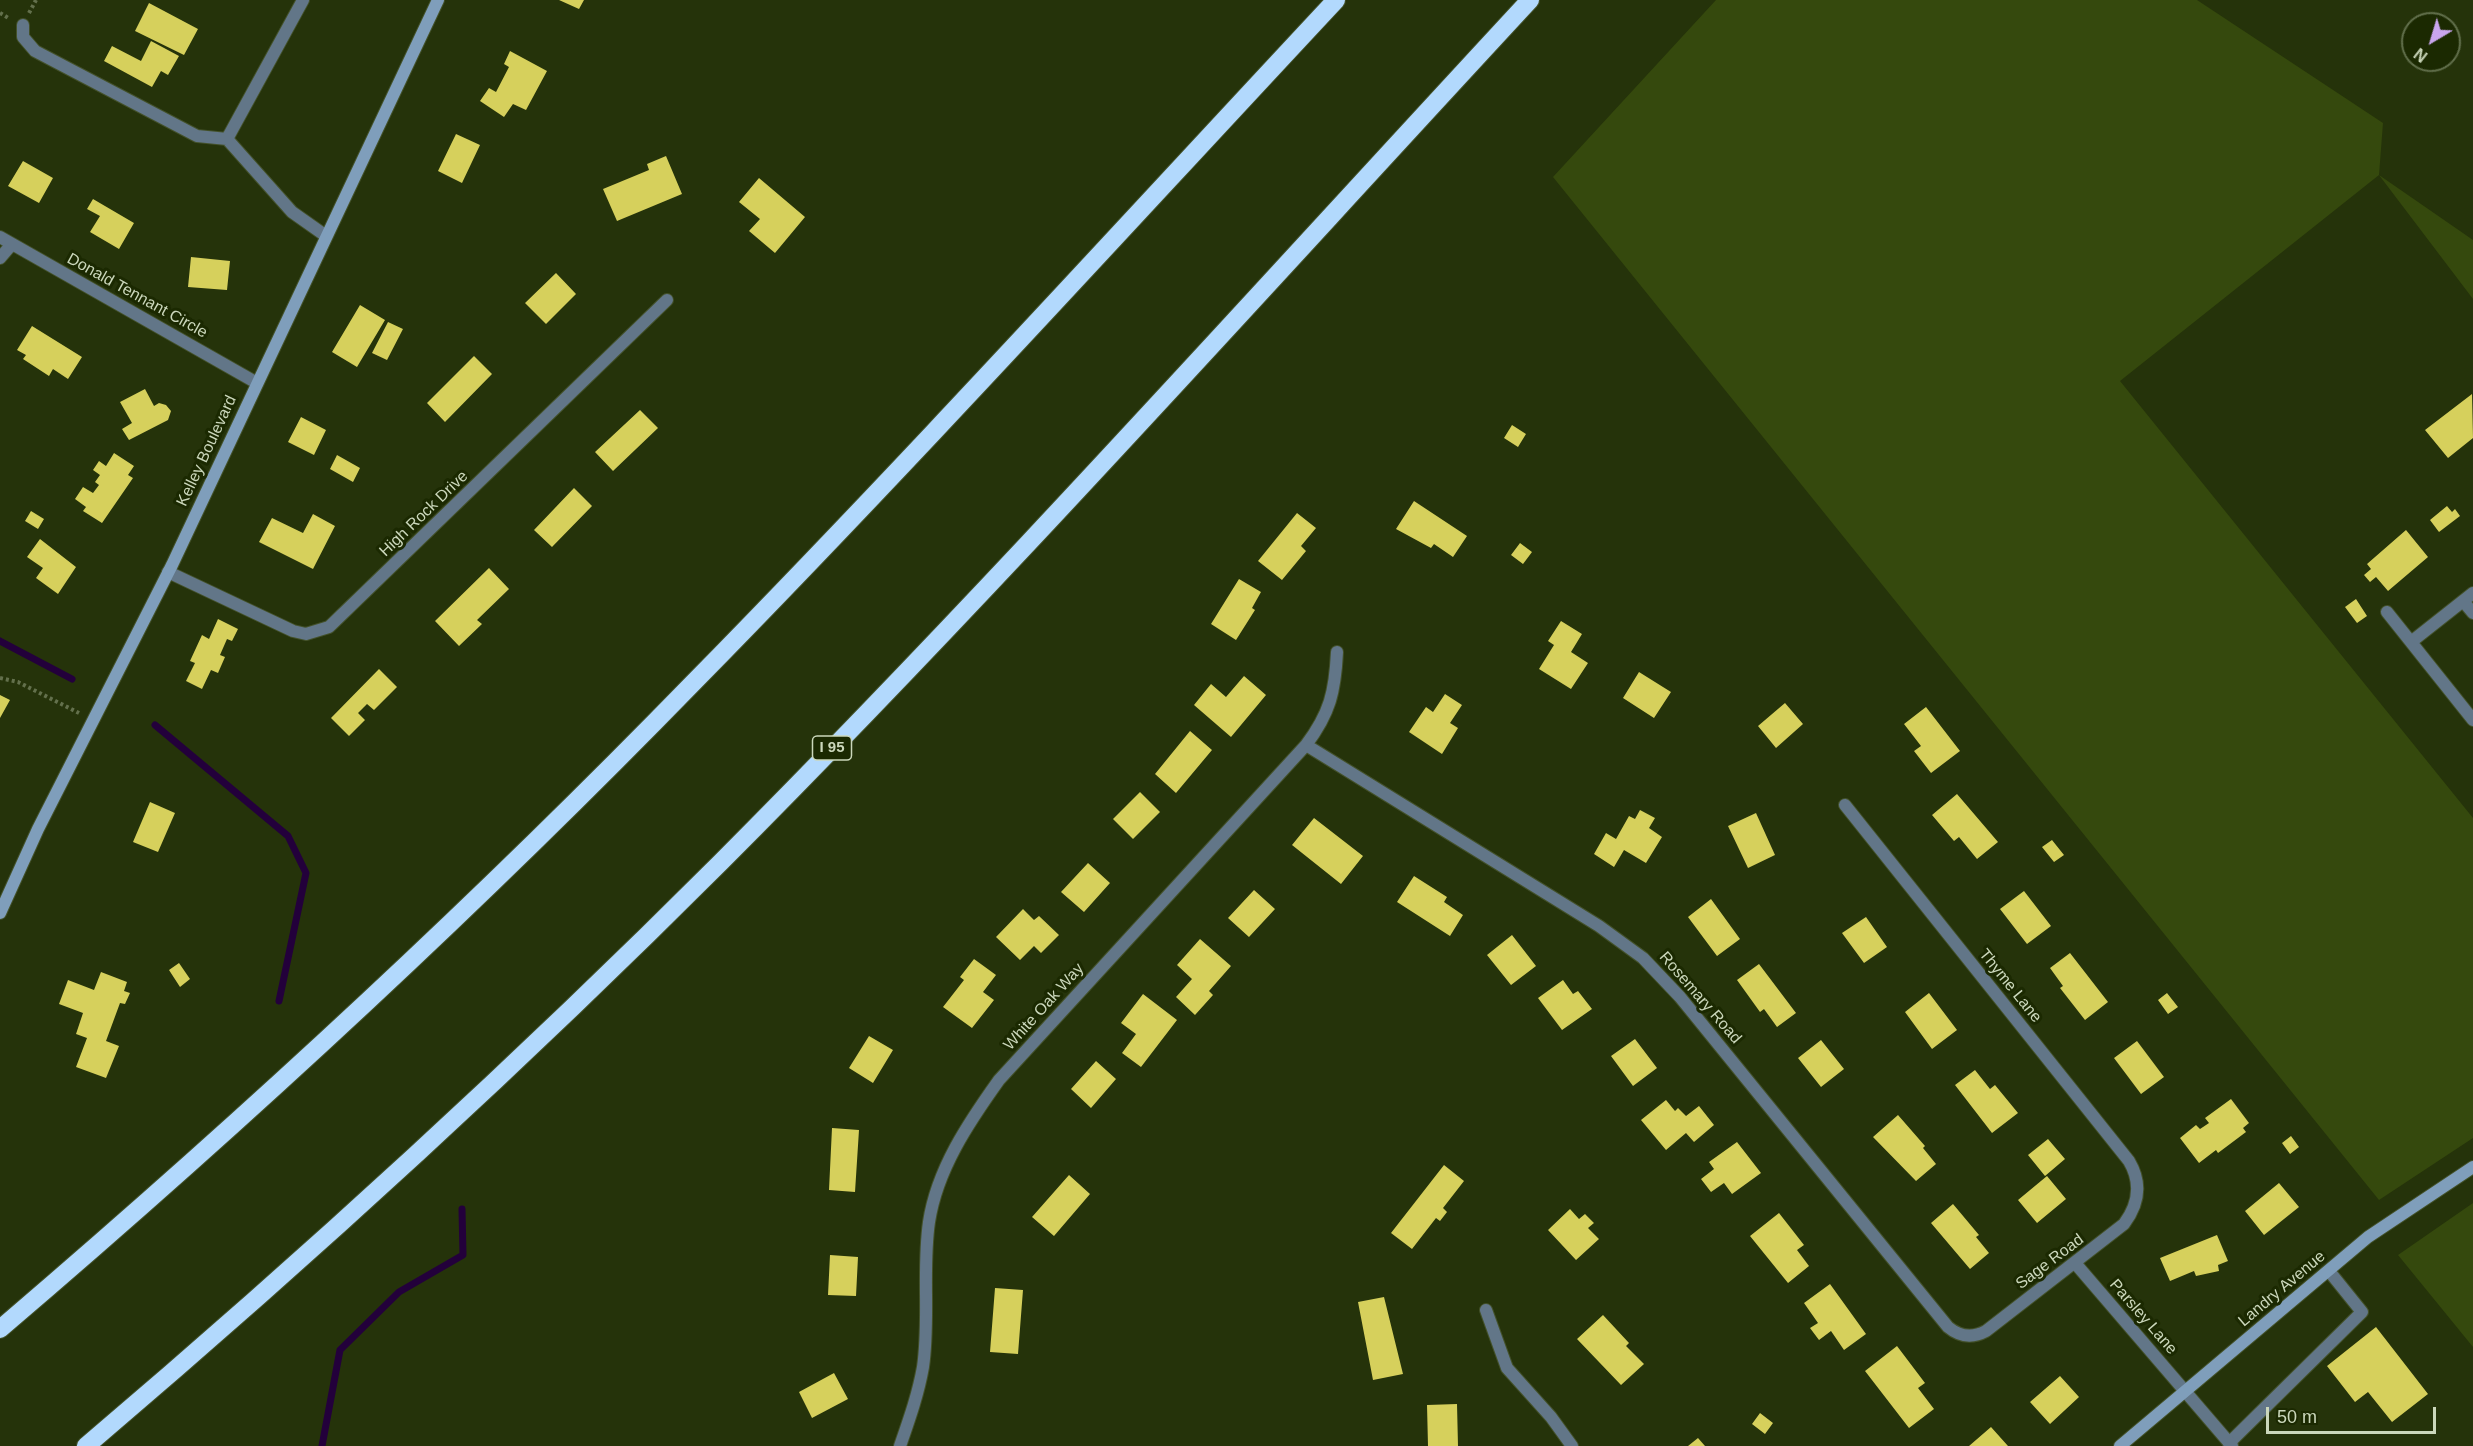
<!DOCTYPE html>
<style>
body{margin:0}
#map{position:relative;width:2473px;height:1446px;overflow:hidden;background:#25330a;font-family:Arial,sans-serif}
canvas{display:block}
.north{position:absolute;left:2401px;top:12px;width:60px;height:60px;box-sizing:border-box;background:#1b2901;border:2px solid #616f4b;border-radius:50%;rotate:218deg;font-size:16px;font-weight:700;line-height:24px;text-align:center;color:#cbd7bb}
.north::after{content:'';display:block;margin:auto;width:21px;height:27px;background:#c9a5ee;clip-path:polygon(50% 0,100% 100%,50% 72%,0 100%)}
.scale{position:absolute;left:2266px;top:1407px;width:170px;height:27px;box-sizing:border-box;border:3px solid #cbd7bb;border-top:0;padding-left:8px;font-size:18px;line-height:21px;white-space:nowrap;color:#cbd7bb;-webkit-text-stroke:4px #1b2901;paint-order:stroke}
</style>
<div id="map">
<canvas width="2473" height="1446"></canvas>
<div class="north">N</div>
<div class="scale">50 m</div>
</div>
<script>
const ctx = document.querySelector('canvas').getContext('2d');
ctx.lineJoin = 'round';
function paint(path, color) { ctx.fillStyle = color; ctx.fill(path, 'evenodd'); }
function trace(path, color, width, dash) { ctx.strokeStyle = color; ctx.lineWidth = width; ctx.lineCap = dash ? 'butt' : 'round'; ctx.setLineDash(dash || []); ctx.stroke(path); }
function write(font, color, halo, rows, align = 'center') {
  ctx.font = font + ' Arial,sans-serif'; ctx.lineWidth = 6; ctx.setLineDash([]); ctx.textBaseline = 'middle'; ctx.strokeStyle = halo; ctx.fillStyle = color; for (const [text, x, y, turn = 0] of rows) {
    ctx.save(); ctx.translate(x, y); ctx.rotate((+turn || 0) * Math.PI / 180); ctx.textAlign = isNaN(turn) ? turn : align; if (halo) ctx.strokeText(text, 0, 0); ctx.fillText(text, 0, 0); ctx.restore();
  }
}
const green = new Path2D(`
 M1716 0H2197L2383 123 2379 175 2473 240V299L2379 175 2120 381 2473 818V1138L2379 1200 1553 177Z
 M2473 1203V1347L2398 1255Z`);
const stream = new Path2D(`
 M0 641 72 679
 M155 725 288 836 306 873 279 1001
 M322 1446 340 1350 399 1292 463 1255 462 1209`);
const building = new Path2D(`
 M559 0H584L579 9Z
 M149 3 198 29 184 55 135 31Z
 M151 41 179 56 168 75 161 71 152 87 104 61 112 46 141 61Z
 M510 51 547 71 526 110 513 104 504 117 480 101 489 88 496 92 509 67 504 64Z
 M456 134 480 145 462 183 438 171Z
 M666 156 682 194 617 221 603 189 649 170 647 164Z
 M23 161 53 178 39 203 8 186Z
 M759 178 805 217 775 253 749 231 760 219 739 202Z
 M93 199 134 223 119 249 90 232 100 216 87 209Z
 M191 257 230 261 227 290 188 287Z
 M556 273 576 294 546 324 525 303Z
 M360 305 385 320 357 367 332 352Z
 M388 322 403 329 387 360 372 353Z
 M32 326 82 357 68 379 53 369 49 376 23 359 26 355 17 350Z
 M474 356 492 374 445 422 427 403Z
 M145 389 154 406 159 403 166 405 171 411 168 420 129 440 122 429 132 423 120 402Z
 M2472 394 2473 438 2448 458 2425 430Z
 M640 410 658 428 613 471 595 452Z
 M301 417 326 430 314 455 288 442Z
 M1512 425 1526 434 1518 447 1504 438Z
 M114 453 134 466 128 475 133 478 102 523 83 511 86 507 75 499 83 487 93 493 99 485 95 482 100 475 93 470 99 461 106 466Z
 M337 455 360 468 353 482 330 469Z
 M574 488 592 506 552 547 534 530Z
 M1414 501 1467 536 1453 557 1434 544 1431 548 1396 529Z
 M2447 506 2452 512 2455 509 2460 516 2439 532 2430 520Z
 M31 511 44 519 38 529 25 521Z
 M1297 513 1316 528 1301 546 1306 551 1282 580 1258 561Z
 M313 514 335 526 313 569 259 542 272 518 303 533Z
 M2406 530 2428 557 2388 591 2376 577 2370 582 2364 575 2371 569 2367 564Z
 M40 539 76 567 58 594 36 578 43 568 27 557Z
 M1520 543 1532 552 1523 564 1511 555Z
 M489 568 509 589 477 620 482 624 459 646 435 621Z
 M1239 579 1261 592 1252 608 1255 610 1236 640 1211 624Z
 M2356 599 2367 616 2357 623 2345 607Z
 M218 619 238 629 232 641 227 639 220 655 225 657 218 673 211 670 202 689 186 681 195 663 190 661 202 635 209 639Z
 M1561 621 1582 634 1571 652 1588 663 1571 689 1539 669 1554 645 1548 641Z
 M379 669 397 687 374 710 367 704 358 713 365 720 349 736 331 718Z
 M1639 672 1671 692 1654 718 1623 698Z
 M1244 676 1266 695 1231 737 1194 705 1211 684 1226 697Z
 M1445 694 1462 705 1450 723 1458 728 1442 754 1409 732 1426 707 1433 712Z
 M0 695 10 700 0 718Z
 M1785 703 1803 724 1776 748 1758 726Z
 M1926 707 1960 751 1931 773 1914 751 1921 746 1904 724Z
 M1190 731 1212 750 1176 793 1155 774Z
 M1140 792 1160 812 1133 839 1113 819Z
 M1957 794 1998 842 1977 859 1959 837 1954 841 1932 815Z
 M150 802 175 813 158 852 133 842Z
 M1640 810 1655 818 1649 828 1662 837 1646 863 1624 850 1614 867 1594 854 1606 833 1616 839 1629 816 1635 819Z
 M1756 813 1775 855 1748 868 1728 826Z
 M1314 818 1363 856 1341 884 1292 845Z
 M2052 840 2064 855 2054 862 2042 847Z
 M1088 863 1110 883 1084 912 1061 892Z
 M1414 876 1447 897 1444 902 1463 915 1450 936 1397 902Z
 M1254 890 1275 909 1249 937 1228 918Z
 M2024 891 2051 926 2027 944 2000 909Z
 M1711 899 1740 939 1717 956 1688 917Z
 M1023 909 1034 920 1039 916 1059 935 1041 953 1034 946 1020 960 996 937Z
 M1866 917 1887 947 1864 963 1842 933Z
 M1512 935 1536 966 1511 985 1487 955Z
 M1200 939 1231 966 1209 991 1213 995 1195 1015 1176 997 1192 979 1177 965Z
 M2070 953 2108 1002 2085 1020 2060 988 2063 986 2050 968Z
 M974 959 996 975 983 992 994 1000 972 1028 943 1007 964 980 960 977Z
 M179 963 190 979 180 987 169 970Z
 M1759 964 1796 1013 1777 1027 1764 1009 1760 1012 1737 980Z
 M101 972 127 982 124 991 130 993 125 1004 120 1003 106 1041 119 1046 106 1078 76 1067 87 1038 76 1034 83 1013 59 1004 68 980 94 990Z
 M1563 980 1573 994 1578 991 1592 1009 1562 1030 1538 998Z
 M1929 993 1957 1030 1932 1049 1905 1012Z
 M2167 993 2178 1007 2168 1014 2158 1000Z
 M1143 994 1177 1020 1141 1067 1122 1053 1136 1034 1121 1023Z
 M869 1036 893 1050 873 1083 849 1068Z
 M1635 1039 1657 1068 1633 1086 1611 1056Z
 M1821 1040 1844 1069 1821 1087 1798 1058Z
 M2137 1041 2164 1077 2141 1094 2114 1058Z
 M1096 1061 1116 1079 1091 1108 1071 1089Z
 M1975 1070 1990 1089 1995 1085 2018 1113 1992 1133 1955 1085Z
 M2231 1099 2249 1123 2243 1128 2246 1132 2218 1153 2216 1150 2199 1163 2180 1138 2196 1125 2200 1129 2209 1123 2205 1118Z
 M1666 1100 1675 1111 1678 1108 1686 1116 1699 1106 1714 1125 1694 1142 1686 1133 1666 1150 1641 1120Z
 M1898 1115 1925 1146 1923 1148 1936 1164 1916 1181 1873 1137Z
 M832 1128 859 1130 855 1192 829 1190Z
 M2291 1136 2299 1147 2290 1154 2282 1143Z
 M2048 1139 2065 1159 2045 1176 2028 1155Z
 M1737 1142 1761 1173 1732 1194 1724 1183 1711 1192 1701 1179 1714 1169 1709 1162Z
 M1444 1165 1464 1181 1443 1208 1447 1212 1440 1221 1436 1218 1412 1249 1391 1233Z
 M1069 1175 1090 1194 1054 1236 1032 1217Z
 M2047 1176 2066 1199 2037 1223 2018 1200Z
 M2279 1183 2299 1207 2264 1235 2245 1211Z
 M1953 1204 1979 1235 1976 1237 1989 1253 1970 1269 1931 1223Z
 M1570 1209 1579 1219 1585 1214 1594 1223 1588 1228 1599 1239 1576 1260 1548 1230Z
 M1779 1213 1804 1245 1797 1250 1809 1266 1788 1283 1750 1236Z
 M2217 1235 2228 1261 2218 1265 2219 1271 2196 1276 2194 1271 2170 1281 2160 1258Z
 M830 1255 858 1257 856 1296 828 1295Z
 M1830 1284 1866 1334 1844 1350 1831 1331 1819 1340 1810 1328 1818 1323 1804 1303Z
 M995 1288 1023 1290 1018 1354 990 1352Z
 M1384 1297 1403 1374 1373 1380 1358 1302Z
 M1603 1315 1629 1343 1626 1346 1644 1364 1621 1385 1577 1339Z
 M2376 1327 2428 1394 2392 1422 2368 1392 2355 1402 2327 1366Z
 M1897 1346 1925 1383 1918 1388 1934 1409 1909 1428 1865 1371Z
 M834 1373 848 1399 812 1418 799 1392Z
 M2060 1376 2079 1397 2050 1424 2030 1402Z
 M1457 1404 1458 1446H1428L1427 1405Z
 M1760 1413 1773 1423 1765 1434 1752 1424Z
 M1991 1427 2008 1446H1969Z
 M1698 1438 1705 1446H1688Z`);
const path = new Path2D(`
 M0 13 10 19
 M29 13 36 0
 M0 678 18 682 79 713`);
const lane = new Path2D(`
 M303 0 227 139 292 212 326 236
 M23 25V37L35 51 197 136 227 139
 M2463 601 2473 613
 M2387 612 2473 720
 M2411 642 2473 593
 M2229 1443 2362 1312 2329 1271`);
const street = new Path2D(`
 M0 237 257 383
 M0 258 12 244
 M168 572 293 631 306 634 329 627 667 300
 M1306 745 1599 926 1643 958 1680 997 1948 1327C1960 1337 1973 1338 1986 1331L2124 1224C2139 1204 2142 1183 2129 1161L1845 805
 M2075 1263 2232 1446
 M1486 1310 1507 1368 1551 1417 1572 1446
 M900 1446C909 1420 918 1395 923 1367 930 1319 922 1270 929 1222 937 1169 969 1122 999 1080L1306 745C1330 713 1335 692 1337 652`);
const secondary = new Path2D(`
 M0 913 38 829 172 565 438 0
 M2120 1446 2368 1237 2473 1167`);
const highway = new Path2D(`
 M0 1329C240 1124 473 909 693 683 912 460 1123 228 1336 0
 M86 1446C305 1260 518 1065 721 862 999 583 1262 289 1530 0`);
const shields = [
 [832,748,39]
];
const shieldNames = [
 ["I 95",832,748]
];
const streetNames = [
 ["Donald Tennant Circle",137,296,29],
 ["Kelley Boulevard",207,451,-65],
 ["High Rock Drive",424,514,-44],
 ["Thyme Lane",2010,986,51],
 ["Rosemary Road",1700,998,49],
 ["White Oak Way",1044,1007,-48],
 ["Sage Road",2050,1262,-37],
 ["Landry Avenue",2282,1289,-40],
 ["Parsley Lane",2143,1317,49]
];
paint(green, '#35490d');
trace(stream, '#23003b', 7);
paint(building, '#d6d05c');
trace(lane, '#43512a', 14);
trace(street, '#43512a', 14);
trace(secondary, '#43512a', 14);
trace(highway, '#43512a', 20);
trace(path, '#63704c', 4, [3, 3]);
trace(lane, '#627688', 12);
trace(street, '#627688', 12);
trace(secondary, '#7f9ebb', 12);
trace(highway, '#b2d9fd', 18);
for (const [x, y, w] of shields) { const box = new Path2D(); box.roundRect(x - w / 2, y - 12, w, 24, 4.5); ctx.fillStyle = '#1b2901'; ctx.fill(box); trace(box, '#cbd7bb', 1.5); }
write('bold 15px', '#cbd7bb', null, shieldNames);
write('16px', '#cbd7bb', '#1b2901', streetNames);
</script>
